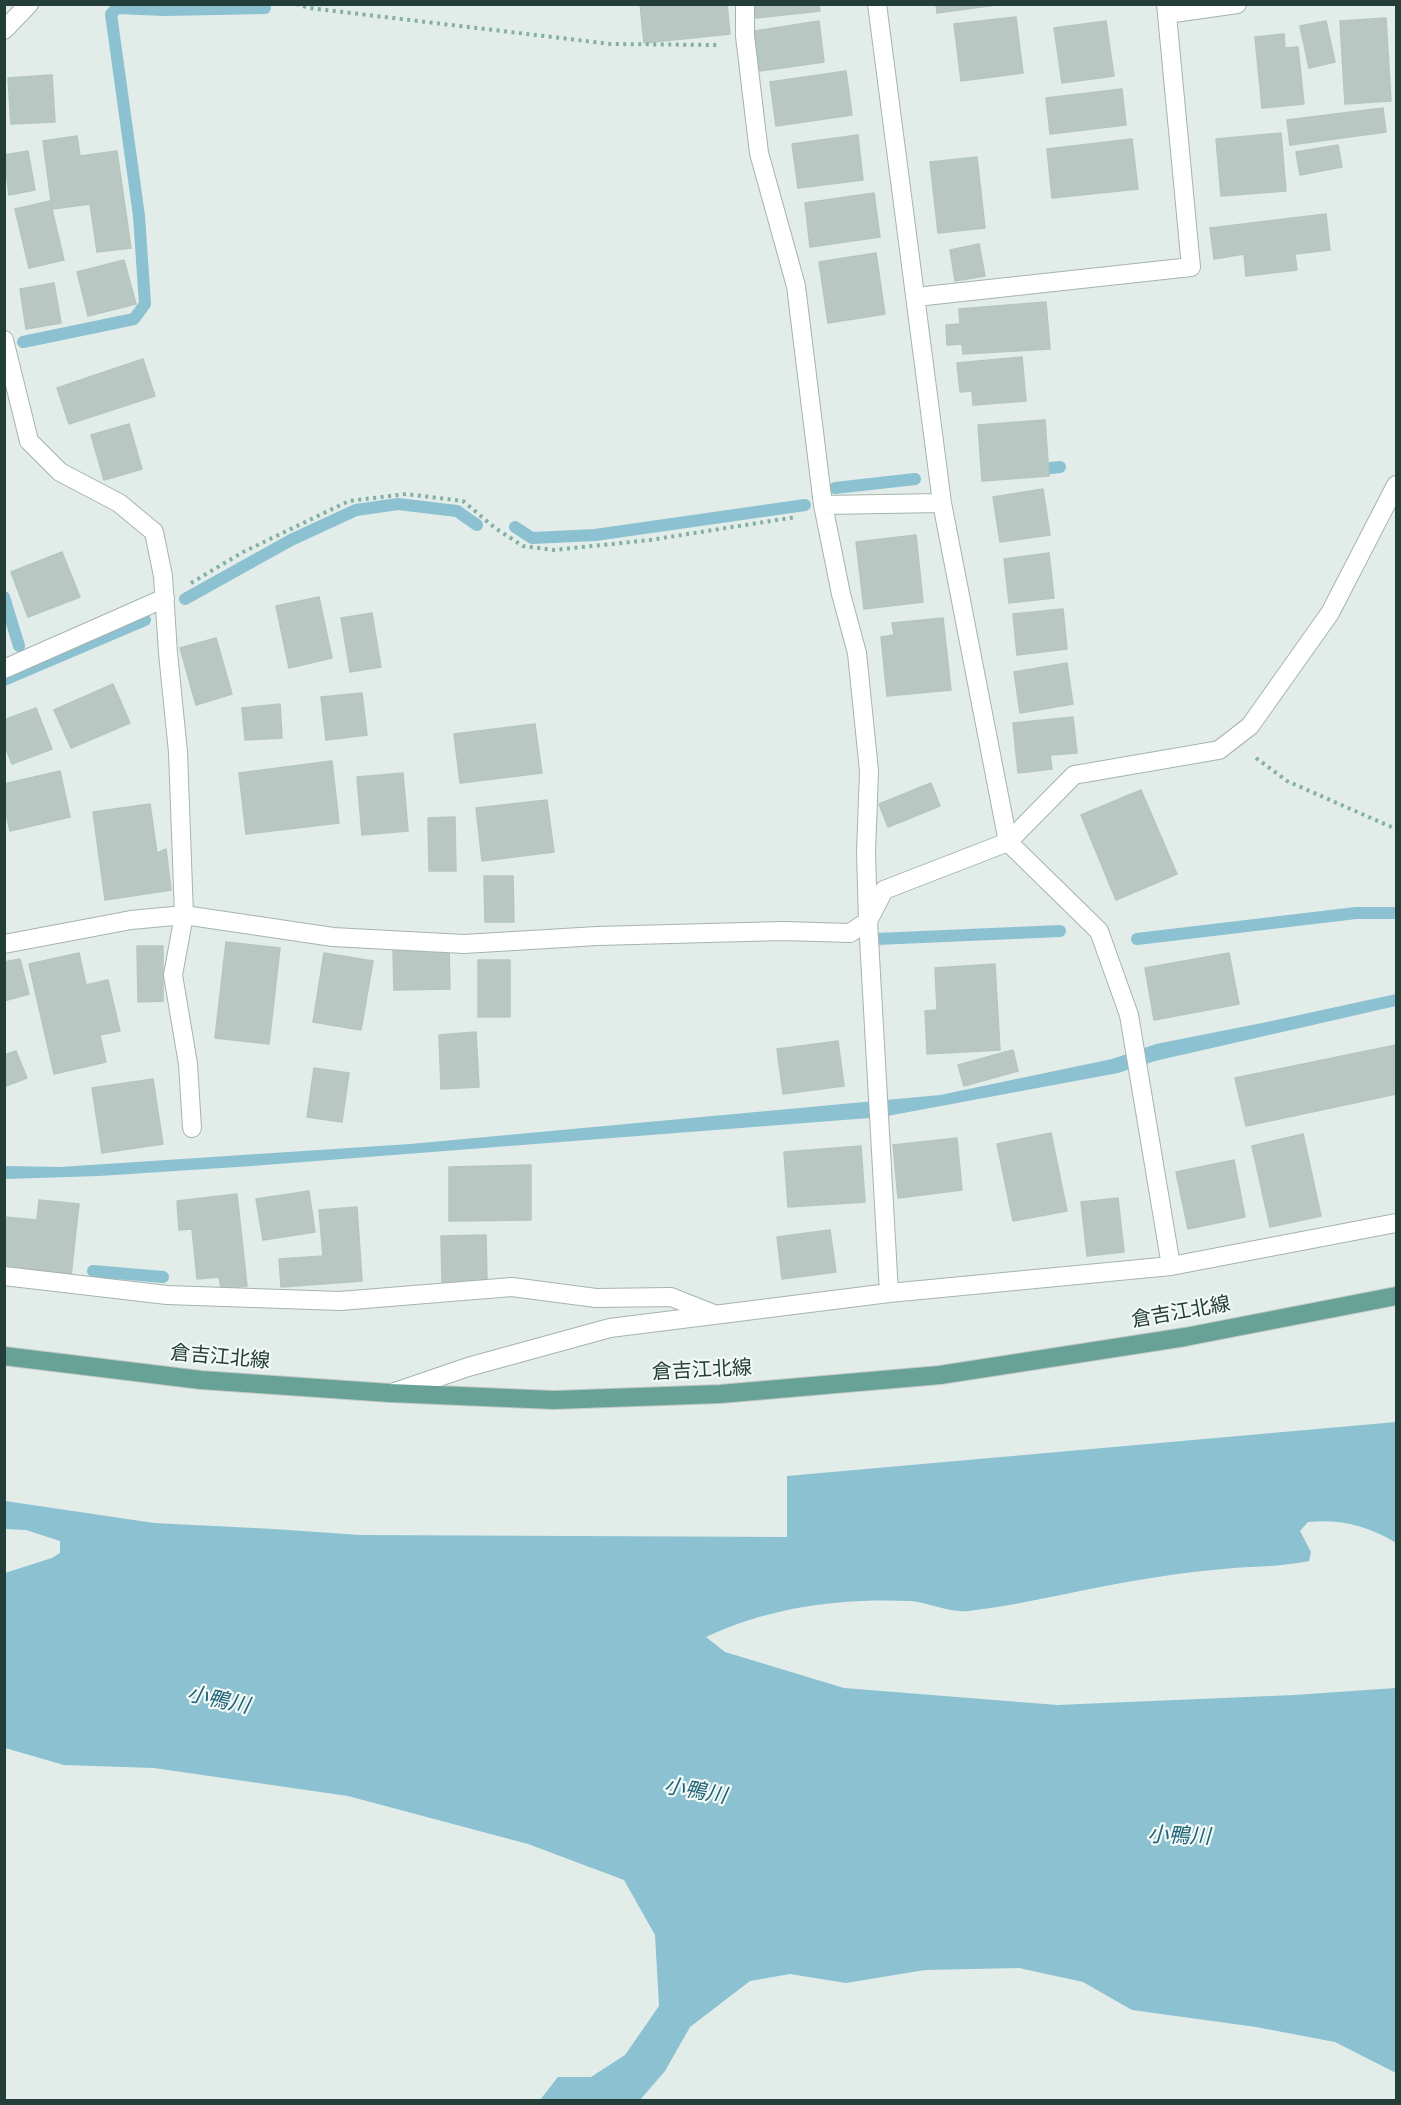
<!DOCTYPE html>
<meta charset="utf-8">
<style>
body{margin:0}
#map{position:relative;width:1401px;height:2105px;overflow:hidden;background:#e2ece9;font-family:"DejaVu Sans",sans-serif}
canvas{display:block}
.frame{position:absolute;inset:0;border:6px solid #233d38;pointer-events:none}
</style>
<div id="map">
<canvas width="1401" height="2105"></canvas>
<div class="frame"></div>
</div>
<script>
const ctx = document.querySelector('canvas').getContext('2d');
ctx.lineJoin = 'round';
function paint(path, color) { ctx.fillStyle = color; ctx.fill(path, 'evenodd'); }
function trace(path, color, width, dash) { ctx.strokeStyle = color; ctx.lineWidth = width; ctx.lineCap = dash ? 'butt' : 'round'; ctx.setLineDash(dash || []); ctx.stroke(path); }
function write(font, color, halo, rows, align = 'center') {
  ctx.font = font + ' "DejaVu Sans","Noto Sans JP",sans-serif'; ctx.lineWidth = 4.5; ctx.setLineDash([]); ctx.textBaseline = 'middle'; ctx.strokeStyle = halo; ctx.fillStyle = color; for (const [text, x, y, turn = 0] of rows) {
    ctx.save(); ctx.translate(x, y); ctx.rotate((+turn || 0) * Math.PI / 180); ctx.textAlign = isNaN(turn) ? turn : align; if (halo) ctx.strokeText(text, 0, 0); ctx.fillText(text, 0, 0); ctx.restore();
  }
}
const water = new Path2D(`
 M1396 994V1006L1155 1061 1118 1073 882 1117 252 1166 99 1176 5 1179 4 1166 60 1167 410 1144 940 1095 1112 1059 1156 1044 1267 1022Z
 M1396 1422V1543C1369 1526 1340 1519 1308 1522L1300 1531 1311 1552 1309 1561C1281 1567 1252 1566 1223 1569 1199 1571 1175 1574 1151 1578 1090 1587 1029 1604 968 1611 949 1613 928 1602 910 1601 841 1598 769 1607 706 1637L725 1652 844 1688 1057 1705 1294 1695 1396 1688V2073L1335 2042 1256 2027 1132 2010 1083 1982 1019 1968 925 1970 846 1983 790 1974 750 1981 690 2027 665 2071 640 2100H540L558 2077H591L625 2055 659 2006 655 1935 624 1880 528 1844 348 1796 154 1768 64 1765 5 1748V1573L52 1558 60 1553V1541L26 1530 5 1529V1501L154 1523 274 1529 360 1535 787 1537V1476Z`);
const stream = new Path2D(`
 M23 342 134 319 145 304 139 216 111 14 117 8 165 10 265 8
 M1034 470 1060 467
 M835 488 915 479
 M515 527 532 538 595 535 805 505
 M4 597 19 646
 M185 599 291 540 356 510 398 504 457 511 477 525
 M4 680 145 620
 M876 939 1060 931
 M1137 939 1356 913H1396
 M93 1271 163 1277`);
const building = new Path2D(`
 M640 4H727L730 34 644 43Z
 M755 4H819L820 11 756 18Z
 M936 4H1003L937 13Z
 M1016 17 1023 73 961 81 954 24Z
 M1386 18 1391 101 1345 104 1340 21Z
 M819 21 824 62 760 71 755 31Z
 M1106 21 1114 76 1062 83 1054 28Z
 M1326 21 1335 62 1309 68 1300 26Z
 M1284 34 1285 48 1298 47 1304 104 1262 108 1255 37Z
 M846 71 852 115 776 126 770 82Z
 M52 75 55 122 11 124 8 78Z
 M1122 89 1126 125 1050 134 1046 98Z
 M1383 108 1386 132 1290 145 1287 120Z
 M1281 133 1286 191 1221 196 1216 139Z
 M858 135 863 180 798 188 792 144Z
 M77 136 80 156 117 151 131 248 97 252 90 204 52 209 43 141Z
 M1132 139 1138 189 1052 198 1047 149Z
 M1338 145 1342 167 1300 175 1296 152Z
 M28 151 35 190 9 195 4 155Z
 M977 157 985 228 938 233 930 162Z
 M874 193 880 237 810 247 805 203Z
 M50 201 64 260 29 268 15 209Z
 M1326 214 1330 250 1295 254 1297 270 1246 276 1244 254 1214 259 1210 228Z
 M979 244 985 276 955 281 950 250Z
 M876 253 885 314 828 323 819 262Z
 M124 260 136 304 88 316 77 272Z
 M54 283 61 323 26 329 20 289Z
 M1046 302 1050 349 963 354 962 344 947 345 946 325 960 324 959 309Z
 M1022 357 1026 401 973 405 972 391 960 392 957 363Z
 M143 359 155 396 69 424 57 388Z
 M1045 420 1049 476 982 481 978 425Z
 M129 424 142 469 104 480 91 435Z
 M1043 489 1050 535 1000 542 993 497Z
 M916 535 923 602 864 609 856 542Z
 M62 552 80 597 28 617 11 572Z
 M1049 553 1054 598 1009 603 1004 559Z
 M319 597 332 658 289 668 276 606Z
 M1063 609 1067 649 1017 655 1013 614Z
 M372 613 381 667 350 672 341 618Z
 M943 618 951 690 887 696 881 637 894 635 892 623Z
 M216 638 232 694 196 705 180 648Z
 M1067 663 1073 704 1020 713 1014 672Z
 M113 684 130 723 71 748 54 710Z
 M362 693 367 735 326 740 321 697Z
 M280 704 282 738 245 740 242 708Z
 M36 708 52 749 12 764 4 744V720Z
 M1073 717 1077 753 1050 755 1052 769 1018 773 1013 723Z
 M535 724 542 773 460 783 454 734Z
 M332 761 339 823 246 834 239 773Z
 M60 771 70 817 10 831 4 805V784Z
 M403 773 408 831 362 835 357 777Z
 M931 783 940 806 888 827 879 804Z
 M1141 790 1177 874 1116 900 1081 815Z
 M547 800 554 852 482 861 476 808Z
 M150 804 157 853 166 849 171 890 105 900 93 812Z
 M455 817 456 871H429L428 818Z
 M484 876H513L514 922H485Z
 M226 942 280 948 269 1044 215 1038Z
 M137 946H163V1001L138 1002Z
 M449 950 450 989 394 990 393 951Z
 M79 953 86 985 108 980 120 1031 100 1035 106 1062 54 1074 29 964Z
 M324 953 373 961 361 1030 313 1022Z
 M1229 953 1239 1004 1154 1020 1145 968Z
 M20 959 29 994 4 1001V962Z
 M478 960H510V1017H478Z
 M995 964 1000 1050 927 1054 925 1011 937 1010 935 968Z
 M476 1032 479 1087 441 1089 439 1035Z
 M838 1041 844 1086 783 1094 777 1049Z
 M1396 1045V1094L1246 1126 1235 1078Z
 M1013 1050 1018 1071 964 1086 958 1065Z
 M16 1051 27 1078 6 1086 4 1055Z
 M314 1068 349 1073 342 1122 307 1117Z
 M153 1079 163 1144 102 1153 92 1088Z
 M1051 1133 1067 1211 1013 1221 997 1144Z
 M1303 1134 1321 1216 1270 1227 1252 1146Z
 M957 1138 962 1190 898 1198 893 1145Z
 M861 1146 865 1202 788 1207 784 1152Z
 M1234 1160 1245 1217 1188 1229 1176 1172Z
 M531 1165V1220L449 1221V1167Z
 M309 1191 315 1232 263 1240 256 1199Z
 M237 1194 247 1286 221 1289 219 1277 197 1279 192 1229 179 1230 177 1201Z
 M1118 1198 1124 1252 1087 1256 1081 1202Z
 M39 1200 79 1204 71 1276 4 1268V1217L37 1220Z
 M357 1207 362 1281 281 1287 279 1259 323 1256 319 1210Z
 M830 1230 836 1272 782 1279 777 1237Z
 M486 1235 487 1281 442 1282 441 1236Z`);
const path = new Path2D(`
 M296 4 309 8 611 44 719 45
 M191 583 243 552 349 501 406 494 463 501 495 528 523 546 554 550 650 540 796 517
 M1256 758 1287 781 1396 829`);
const minor = new Path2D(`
 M745 4V36L759 153 796 286 823 505 841 594 857 653 869 771 866 853 868 921 889 1293
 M877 4 942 503 1008 842 1099 931 1129 1015 1171 1266
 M1167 14 1237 4
 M4 30 29 4
 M916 297 1191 267 1166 4
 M4 340 29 441 60 472 119 503 154 532 163 576 168 653 178 752 184 915 173 975 188 1064 192 1128
 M823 505 942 503
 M4 669 165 598
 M4 944 131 920 184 915 333 937 464 944 597 936 783 931 850 933 868 921 884 890 1008 842 1074 775 1219 750 1250 726 1330 613 1396 485
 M4 1276 167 1295 340 1301 512 1287 596 1298 671 1297 714 1314
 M392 1393 468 1367 610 1328 889 1293 1171 1266 1396 1223`);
const major = new Path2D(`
 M4 1356 201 1380 390 1393 554 1400 720 1394 940 1375 1185 1337 1396 1296`);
const streetNames = [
 ["倉吉江北線",1181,1313,-10],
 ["倉吉江北線",220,1358,5],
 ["倉吉江北線",702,1371,-3]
];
const waterNames = [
 ["小鴨川",218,1701,12],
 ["小鴨川",695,1792,10],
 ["小鴨川",1179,1837,2]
];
paint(water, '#8bc1d0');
trace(stream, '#8bc1d0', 12);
paint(building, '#b8c7c2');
trace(building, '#b5c6c0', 1.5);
trace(minor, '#a5b4b0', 20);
trace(major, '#c1c9c7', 20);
trace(path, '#83afa4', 4, [3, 4.5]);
trace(minor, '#fff', 18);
trace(major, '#68a196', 18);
write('20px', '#233d38', '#f3f9f6', streetNames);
write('italic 21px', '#1e6378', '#f3f9f6', waterNames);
</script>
